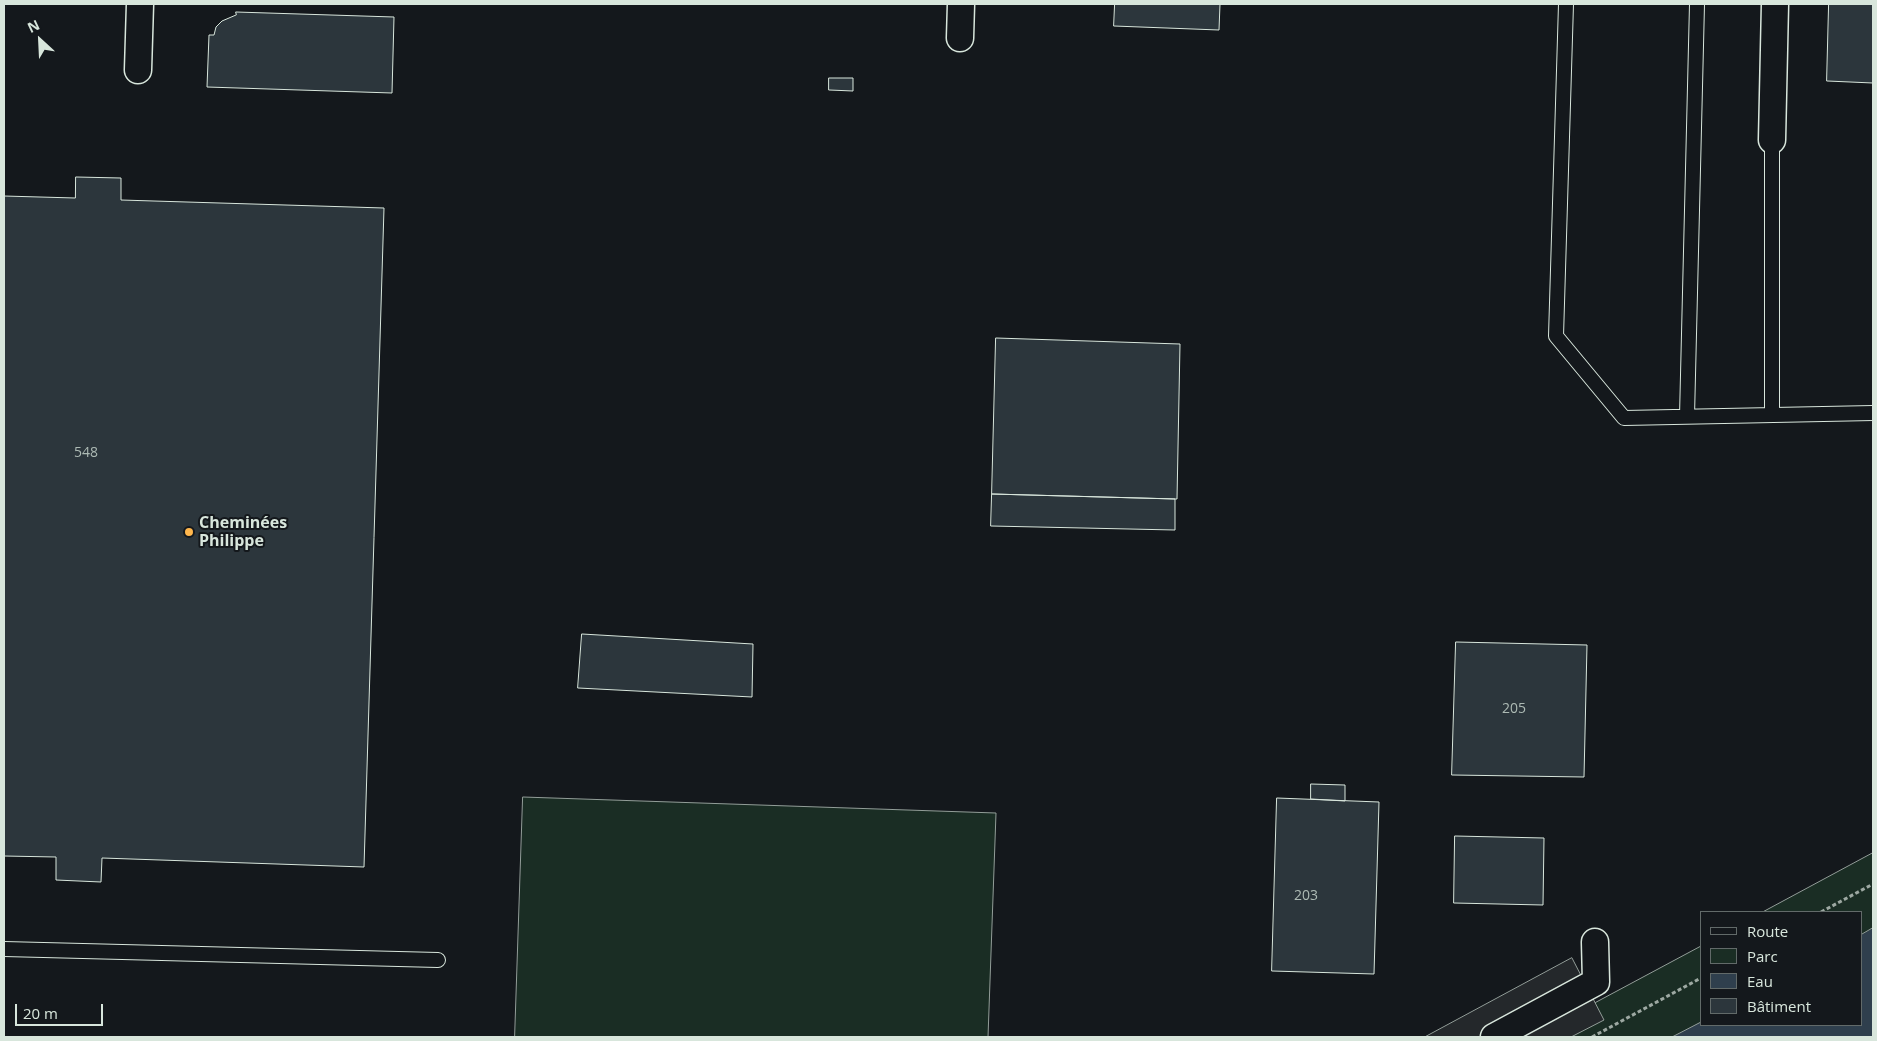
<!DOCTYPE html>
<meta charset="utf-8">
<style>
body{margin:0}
#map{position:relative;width:1877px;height:1041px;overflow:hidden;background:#14181c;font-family:"Open Sans",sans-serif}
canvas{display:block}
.frame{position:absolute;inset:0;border:5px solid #d8e6dc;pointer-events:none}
.legend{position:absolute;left:1700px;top:911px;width:162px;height:115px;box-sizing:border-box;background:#14181c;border:1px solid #626a69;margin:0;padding:6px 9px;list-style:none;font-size:15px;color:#d8e6dc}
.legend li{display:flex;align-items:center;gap:10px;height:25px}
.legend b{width:25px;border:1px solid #626a69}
.north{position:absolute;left:15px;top:15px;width:50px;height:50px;-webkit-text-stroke:4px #14181c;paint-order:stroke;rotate:335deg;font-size:14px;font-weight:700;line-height:20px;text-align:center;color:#d8e6dc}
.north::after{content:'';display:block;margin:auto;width:18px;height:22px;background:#d8e6dc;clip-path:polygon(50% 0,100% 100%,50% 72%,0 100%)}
.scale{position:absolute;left:15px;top:1004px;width:88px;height:22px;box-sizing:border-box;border:2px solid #d8e6dc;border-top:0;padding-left:6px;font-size:15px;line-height:18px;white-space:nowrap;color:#d8e6dc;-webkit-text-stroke:4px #14181c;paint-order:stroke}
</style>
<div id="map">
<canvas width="1877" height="1041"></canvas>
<div class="frame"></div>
<ul class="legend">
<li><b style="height:6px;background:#14181c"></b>Route</li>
<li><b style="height:14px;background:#1a2d24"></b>Parc</li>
<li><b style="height:14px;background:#2f3f4d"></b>Eau</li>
<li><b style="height:14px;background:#2c363c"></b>Bâtiment</li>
</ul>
<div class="north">N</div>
<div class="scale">20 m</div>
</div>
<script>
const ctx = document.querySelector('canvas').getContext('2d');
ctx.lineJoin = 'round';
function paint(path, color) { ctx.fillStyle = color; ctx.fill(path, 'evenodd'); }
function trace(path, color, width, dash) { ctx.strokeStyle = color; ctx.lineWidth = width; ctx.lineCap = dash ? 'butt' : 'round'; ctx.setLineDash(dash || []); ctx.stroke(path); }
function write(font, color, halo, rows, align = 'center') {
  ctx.font = font + ' "Open Sans",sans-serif'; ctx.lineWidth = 4; ctx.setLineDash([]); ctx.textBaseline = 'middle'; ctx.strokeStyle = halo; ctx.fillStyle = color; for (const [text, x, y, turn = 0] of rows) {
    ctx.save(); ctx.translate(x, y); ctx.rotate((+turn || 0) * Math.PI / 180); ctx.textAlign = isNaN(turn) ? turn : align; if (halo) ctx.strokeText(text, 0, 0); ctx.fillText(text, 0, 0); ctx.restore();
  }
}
const green = new Path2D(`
 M523 797 996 813 988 1037H515Z
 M1873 853V1037H1531L1701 946V1025H1861V912H1763Z`);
const parking = new Path2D(`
 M1572 958 1604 1020 1571 1037H1425Z`);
const water = new Path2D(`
 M1873 928V1037H1672L1701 1022V1025H1861V935Z`);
const building = new Path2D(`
 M1115 4H1220L1219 30 1114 26Z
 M1829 4H1873V83L1827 81Z
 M236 12 394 17 392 93 207 87 209 35H214L216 27 222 21 236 15Z
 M829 78H853V91L829 90Z
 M76 177 121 178V200L384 208 364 867 102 858 101 882 56 880V857L4 856V196L75 198Z
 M996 338 1180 344 1177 499 992 494Z
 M992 494 1175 499V530L991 526Z
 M582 634 753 644 752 697 578 688Z
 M1456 642 1587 645 1584 777 1452 775Z
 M1311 784 1345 785V801L1311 799Z
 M1277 798 1379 802 1374 974 1272 971Z
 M1455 836 1544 838 1543 905 1454 903Z`);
const path = new Path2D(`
 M1821 912 1873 884
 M1592 1037 1701 978`);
const lane = new Path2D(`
 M1566 4 1556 336 1624 418 1873 413
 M1772 140V415
 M1687 416 1697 4
 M4 949 438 960`);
const street = new Path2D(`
 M960 38 961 4
 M138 70 140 4
 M1772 140 1775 4
 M1494 1037 1596 982 1595 942`);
const markers = [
 [189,532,5,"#ffb74d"]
];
const numberNames = [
 ["548",86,453],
 ["205",1514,709],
 ["203",1306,896]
];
const poiNames = [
 ["Cheminées",199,523],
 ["Philippe",199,541]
];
paint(green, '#1a2d24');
trace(green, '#939e99', 1);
paint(parking, '#24282b');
trace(parking, '#939e99', 1);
paint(water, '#2f3f4d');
trace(water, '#939e99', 1);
paint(building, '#2c363c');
trace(building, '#d8e6dc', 1);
trace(lane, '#d8e6dc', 16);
trace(street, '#d8e6dc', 29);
trace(path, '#9da8a2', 3, [4, 2.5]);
trace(lane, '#14181c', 14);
trace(street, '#14181c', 26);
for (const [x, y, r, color] of markers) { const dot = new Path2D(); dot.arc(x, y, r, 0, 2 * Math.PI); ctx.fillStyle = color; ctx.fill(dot); trace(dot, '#14181c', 2); }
write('14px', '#adbab4', null, numberNames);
write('bold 16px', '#d8e6dc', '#14181c', poiNames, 'left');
</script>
